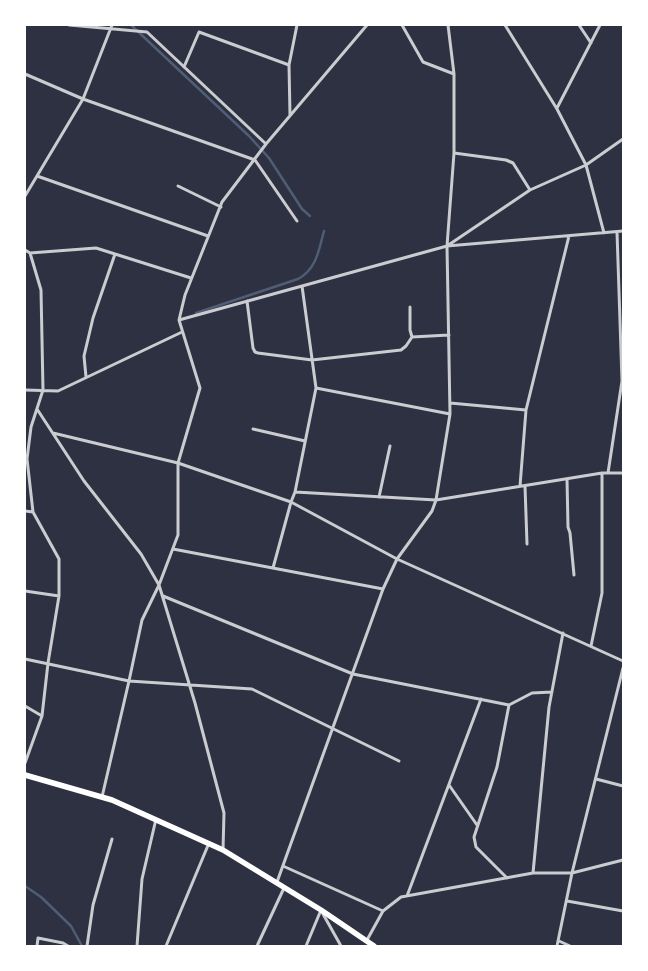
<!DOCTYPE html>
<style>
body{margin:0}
#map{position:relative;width:648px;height:971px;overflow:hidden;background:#2d3142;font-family:"Asap Condensed",sans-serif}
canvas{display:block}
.frame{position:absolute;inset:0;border:26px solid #fff;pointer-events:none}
</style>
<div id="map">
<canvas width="648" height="971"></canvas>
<div class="frame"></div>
</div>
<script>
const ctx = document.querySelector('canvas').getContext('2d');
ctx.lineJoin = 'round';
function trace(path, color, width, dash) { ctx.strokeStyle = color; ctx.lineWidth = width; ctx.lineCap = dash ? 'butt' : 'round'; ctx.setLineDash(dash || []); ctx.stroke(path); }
const stream = new Path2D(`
 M131 25 249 136 269 158 302 209 310 216
 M196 313 298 279C317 269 319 249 324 231
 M25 886 41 897 71 926 82 946`);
const minor = new Path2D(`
 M69 25 147 32 266 144
 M402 25 423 62 454 74
 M505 25 557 109 586 165 604 233
 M579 25 591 43
 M184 67 199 32 289 65
 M25 74 83 99 255 160 297 221
 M557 108 600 25
 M290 115 289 65 297 25
 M454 153 506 160 513 163 530 190
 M37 176 208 236
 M178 186 221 207
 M25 196 83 99 112 25
 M447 246 530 190 586 165 623 139
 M25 250 30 253 96 248 191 278
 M247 301 253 348 255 352 258 353 312 360 401 350 406 346 412 337
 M410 307V330L412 337 449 335
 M179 320 447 246 623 231
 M86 377 84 356 93 318 115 254
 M316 388 450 414
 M25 390 58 391 182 332
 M450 403 526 410
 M37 409 84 481 141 554 159 585 195 703 224 813 223 850
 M253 429 305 441
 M53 433 178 463 291 502 397 559 623 661
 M608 473 622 381 617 232
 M567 479 568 527 570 533 574 575
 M520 486 526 410 569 236
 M525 486 527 544
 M295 492 436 500 602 473H623
 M379 497 390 446
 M25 511 33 512
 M173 549 383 589
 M273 568 291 502 295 492 316 388 302 286
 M25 591 59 596
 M163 596 353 674 509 705 532 693 552 692
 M591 646 602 593V473
 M25 659 129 681 252 689 399 761
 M25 706 42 716
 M25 763 42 716 48 663 59 596V559L33 512 27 459 31 427 43 390 41 290 30 253
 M596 779 623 786
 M449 785 477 825
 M102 797 129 681 142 620 159 585 178 535V463L200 388 179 320 185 295 222 202 266 144 367 25
 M283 866 383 911
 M533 873 549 707 563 633
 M507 878 476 847 474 837 497 767 509 705
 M277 882 383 589 397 559 432 511 436 500 450 414 447 246 454 153V74L448 25
 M407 896 481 699
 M567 901 623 911
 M323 914 341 946
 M367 940 383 911 401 897 533 873H572L623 860
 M559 941 570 946
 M37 946 38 938 63 943 68 946
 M87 946 93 905 112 839
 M137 946 142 879 156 819
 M166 946 209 843
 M257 946 284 888
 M306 946 321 910
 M557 946 572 873 623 668`);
const trunk = new Path2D(`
 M25 775 112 800 223 850 321 910 374 946`);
trace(stream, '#4f5d75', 2.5);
trace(minor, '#caccd0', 3);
trace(trunk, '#fff', 5.5);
</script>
